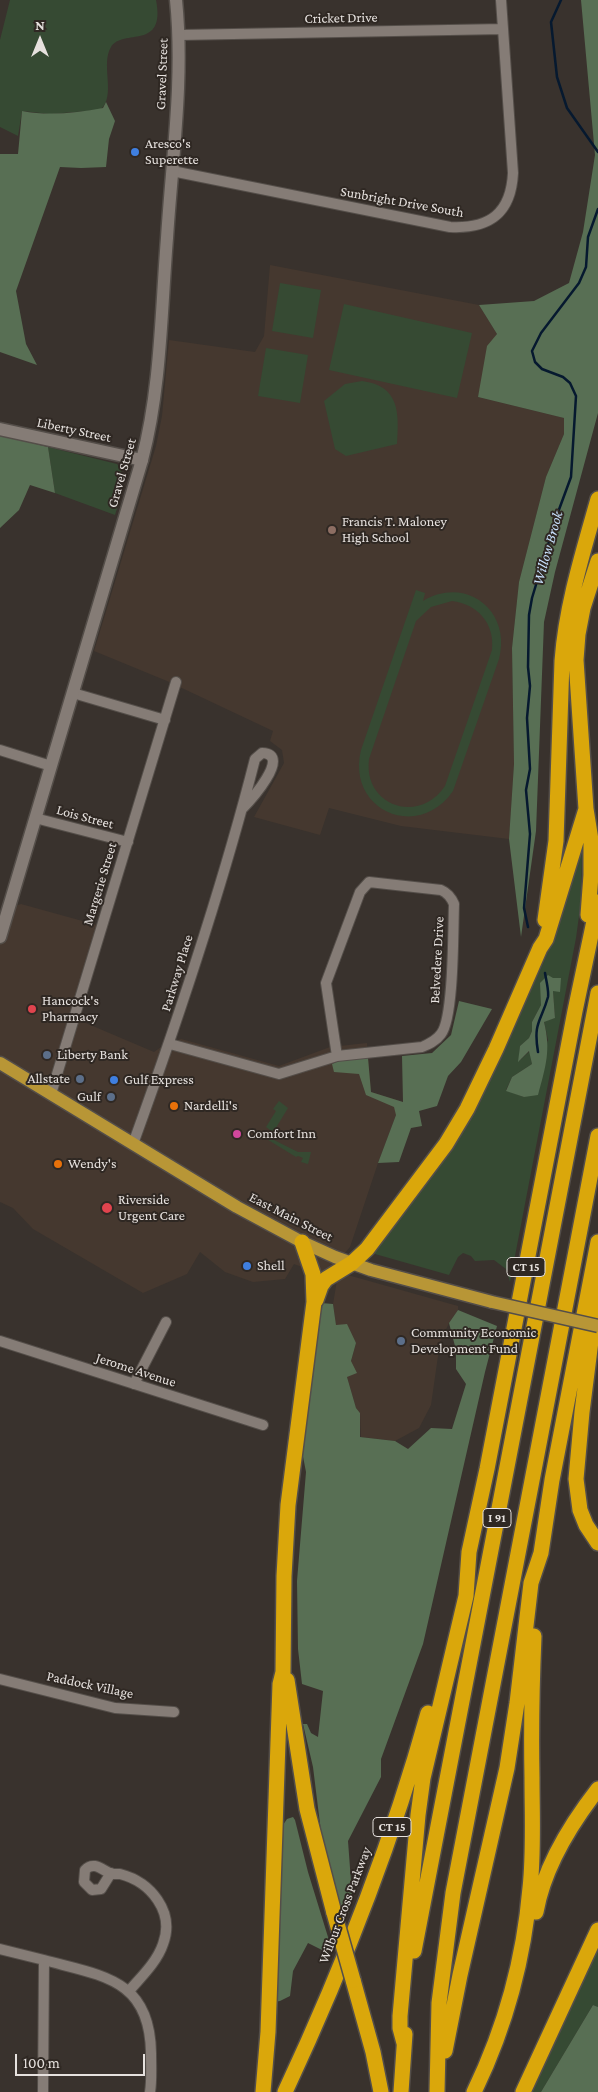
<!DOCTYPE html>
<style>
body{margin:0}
#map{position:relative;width:598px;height:2092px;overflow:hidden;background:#39322d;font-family:"Crimson Pro",serif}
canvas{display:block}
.north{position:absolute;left:15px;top:15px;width:50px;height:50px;-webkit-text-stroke:4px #2f2823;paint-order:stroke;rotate:0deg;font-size:14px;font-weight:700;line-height:20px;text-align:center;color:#e6e1de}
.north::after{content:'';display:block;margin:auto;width:18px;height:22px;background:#e6e1de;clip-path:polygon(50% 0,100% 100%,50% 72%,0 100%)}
.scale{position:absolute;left:15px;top:2054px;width:130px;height:22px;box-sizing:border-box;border:2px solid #e6e1de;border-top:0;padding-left:6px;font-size:15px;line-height:18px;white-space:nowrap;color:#e6e1de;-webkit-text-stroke:4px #2f2823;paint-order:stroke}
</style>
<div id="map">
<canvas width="598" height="2092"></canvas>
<div class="north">N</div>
<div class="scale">100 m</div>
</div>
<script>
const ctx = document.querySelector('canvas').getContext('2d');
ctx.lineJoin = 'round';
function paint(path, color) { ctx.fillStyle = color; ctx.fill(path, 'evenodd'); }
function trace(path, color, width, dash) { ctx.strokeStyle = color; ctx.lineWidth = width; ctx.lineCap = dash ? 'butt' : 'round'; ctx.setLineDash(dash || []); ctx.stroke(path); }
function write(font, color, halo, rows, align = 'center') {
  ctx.font = font + ' "Crimson Pro",serif'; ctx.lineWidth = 4; ctx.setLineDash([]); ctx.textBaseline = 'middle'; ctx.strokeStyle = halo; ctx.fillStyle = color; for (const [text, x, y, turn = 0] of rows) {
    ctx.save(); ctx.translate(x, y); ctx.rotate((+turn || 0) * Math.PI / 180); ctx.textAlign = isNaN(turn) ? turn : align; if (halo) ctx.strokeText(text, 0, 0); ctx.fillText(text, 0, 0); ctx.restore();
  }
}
const built = new Path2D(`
 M270 265 479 305 497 334 478 397 564 418V434L546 477 519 582 512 648 514 764 509 839 401 826 329 808 320 835 254 817 284 763 282 750 270 741 273 731 167 681 94 651 156 446 162 416 169 340 255 352 264 336Z
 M21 904 97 925 74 1018 154 1052 164 1045 181 1039 279 1066 330 1047 367 1043 371 1092 403 1102 396 1115 378 1163 350 1247 330 1270 458 1306V1310L449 1323 440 1342 431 1405 419 1428 395 1441 361 1437 360 1413 356 1408 347 1377 356 1343 336 1326 333 1304 337 1280 294 1264 285 1279 253 1282 225 1272 200 1252 187 1274 143 1293 33 1229 13 1208 0 1202V911Z`);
const green = new Path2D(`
 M10 0H156C166 51 123 28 111 47 100 65 117 96 100 110L50 114 22 111 18 136 0 127V40Z
 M280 283 321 290 313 338 272 331Z
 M344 304 472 333 457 398 329 370Z
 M266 348 308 355 300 403 258 396Z
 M362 381C400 386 399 413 397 444L346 456 335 449 324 401 345 384Z
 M48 447 117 464C130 479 120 499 115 515L55 493Z
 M416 590 425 593 423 601C466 575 512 611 499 659L453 791C418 842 346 810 361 750ZM452 601C478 604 495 624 492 650L445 786C419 825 363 806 369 759L416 621 431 607Z
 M582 853 581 901 576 938 510 1282 506 1269 494 1260 475 1261 471 1256 463 1253 458 1257 449 1275 375 1254V1250L504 1047 544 961 557 928 579 854ZM542 989 553 991 555 1018 544 1021 548 1040 524 1097 506 1090 512 1077 532 1064 530 1051 519 1061 520 1046 529 1038 532 1031V1022L541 1005Z
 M279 1101 288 1108 274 1131 279 1133 274 1140 298 1152H311L308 1164 301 1162 303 1158 298 1156 296 1157 265 1138 270 1130 266 1127 276 1111 273 1109Z
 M598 1950V2007L593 2005 541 2092H530Z`);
const forest = new Path2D(`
 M581 0H598V413L555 572 544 622 536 831 521 937 509 839 514 764 512 648 519 582 546 477 564 434V418L478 397 487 346 497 334 479 305 534 301 569 283 583 232 595 155Z
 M106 102 115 121 109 139 106 167 81 168 60 167 16 291 26 344 37 365 0 352V154H18L22 111C48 116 76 113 103 108Z
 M0 435 48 447 55 493 30 485 19 510 0 528Z
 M548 975 553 978H561L560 992 553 991 555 1018 544 1022C551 1050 546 1066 538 1095L524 1097 506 1091 512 1077 532 1064 529 1051 518 1062 520 1046 529 1038 532 1031V1022L541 1005 540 983Z
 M459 1001 492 1009 461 1062 448 1076 437 1106 419 1111 422 1126 411 1128 399 1162 378 1163 396 1115 394 1107 366 1095 359 1074 334 1072 332 1064 339 1061 368 1058 371 1092 403 1102 402 1056 432 1053 451 1035Z
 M321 1303 333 1304 336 1325 347 1324 356 1343 351 1361 357 1373 347 1377 356 1408 360 1413V1437L395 1441 408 1449 431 1428 452 1429 466 1384 456 1369V1350L449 1323 458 1310 497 1326 485 1372 423 1644 381 1759V1777L348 1841 352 1895 348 1914 338 1902 322 1840 313 1767 303 1724H307L311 1733 318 1737 323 1691 302 1684 298 1649 297 1581 306 1472 300 1441Z
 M293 1817 295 1820 308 1872 332 1950H322L308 1943 293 1971 290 1996 280 2001 274 2002 280 1841 283 1825 287 1819Z
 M593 2005 598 2007V2092H541Z`);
const stream = new Path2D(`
 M561 0 551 22 557 77 567 108 598 152
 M528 927 524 908 530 834 526 790 530 769 527 718 530 686 528 667 529 615 532 598 557 515 571 477 576 396 570 383 563 377 542 369 535 362 532 351 541 333 579 283 586 267 588 237 598 209
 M538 1052C533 1022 541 1022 548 997 549 990 546 980 545 973`);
const minor = new Path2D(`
 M179 35 503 29
 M172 171 450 227C490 229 511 213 513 173L501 0
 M73 693 165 720
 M0 750 51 766
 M35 818 128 842
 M369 882 441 890C448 893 451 897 454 904 453 930 454 1018 441 1034 436 1041 429 1044 422 1047L337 1056 326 983 360 892Z
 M170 1044 279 1074 337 1056
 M51 1094 176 682
 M133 1144C179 1017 222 889 255 759L262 753C293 754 249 802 242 809
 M0 1341 263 1425
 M134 1384 166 1322
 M0 1679 115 1708 174 1712
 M111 1873 101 1889 92 1890 84 1882 85 1870C94 1860 103 1871 112 1874 115 1874 117 1874 120 1874 151 1882 175 1912 163 1944 157 1962 141 1977 129 1991
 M0 1949 44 1960
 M43 2092 44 1960C103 1976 150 1979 151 2053 151 2066 152 2080 150 2092`);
const tertiary = new Path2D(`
 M142 460C161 388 161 312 167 238 172 159 184 79 176 0`);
const secondary = new Path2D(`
 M0 429 142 460 0 937`);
const primary = new Path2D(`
 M0 1063 237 1207 302 1242 335 1257 371 1270 492 1302`);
const motorway = new Path2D(`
 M588 915 591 875V840L586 809 576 660 578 634 583 608 598 561
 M545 920 556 841 562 661C566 606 583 552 598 499
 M598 1286 582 1412 576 1479 580 1510 586 1525 598 1543
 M316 1300 321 1286 326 1279 352 1263 367 1249 446 1144 467 1109 496 1049 540 948 546 939 586 809
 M287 1680 307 1809 334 1913
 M536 1912C544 1867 570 1825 598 1789
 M414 1951 598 993
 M353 1980 373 2052 381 2092
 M404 2043 400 2028V2016L418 1815 423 1778 466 1596 469 1552 487 1469 575 1011 598 902
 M445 2051 460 1975 507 1768 517 1703 531 1583 541 1553 552 1480 598 1242
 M263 2092 268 2032 280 1684 283 1672 284 1576 288 1505 314 1302 313 1274 302 1242
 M285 2092C342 1970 392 1843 428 1713
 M401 2092 405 2034
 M437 2092 439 2003 453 1893 598 1136
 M474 2092C505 2028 524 1959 530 1888 534 1851 532 1814 532 1777 531 1730 532 1683 534 1636
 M523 2092 598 1930`);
const primaryBridge = new Path2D(`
 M492 1302 598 1326`);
const motorwayBridge = new Path2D(`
 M334 1913 353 1980`);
const markers = [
 [135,152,5,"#3f7fe0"],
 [332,530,5,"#8d6e63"],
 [32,1009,5,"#e0444e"],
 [47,1055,5,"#5c6f8a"],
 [80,1079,5,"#5c6f8a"],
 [114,1080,5,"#3f7fe0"],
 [111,1097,5,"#5c6f8a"],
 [174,1106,5,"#e8710a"],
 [237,1134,5,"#d1479c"],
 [58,1164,5,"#e8710a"],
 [107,1208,6,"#e0444e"],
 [247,1266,5,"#3f7fe0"],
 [401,1341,5,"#5c6f8a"]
];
const shields = [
 [526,1267,38],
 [497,1518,28],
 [392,1827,38]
];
const shieldNames = [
 ["CT 15",526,1267],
 ["I 91",497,1518],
 ["CT 15",392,1827]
];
const streetNames = [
 ["Cricket Drive",341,18,-1],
 ["Gravel Street",162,74,-88],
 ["Sunbright Drive South",402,202,10],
 ["Liberty Street",74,430,12],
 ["Gravel Street",122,473,-74],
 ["Lois Street",85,817,15],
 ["Margerie Street",100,884,-73],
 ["Belvedere Drive",437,960,-87],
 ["Parkway Place",177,973,-73],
 ["East Main Street",291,1217,27],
 ["Jerome Avenue",136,1370,18],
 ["Paddock Village",90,1685,12],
 ["Wilbur Cross Parkway",345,1905,-69]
];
const poiNames = [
 ["Aresco's",145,144],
 ["Superette",145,160],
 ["Francis T. Maloney",342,522],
 ["High School",342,538],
 ["Hancock's",42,1001],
 ["Pharmacy",42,1017],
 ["Liberty Bank",57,1055],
 ["Allstate",70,1079,"right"],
 ["Gulf Express",124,1080],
 ["Gulf",101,1097,"right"],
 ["Nardelli's",184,1106],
 ["Comfort Inn",247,1134],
 ["Wendy's",68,1164],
 ["Riverside",118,1200],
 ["Urgent Care",118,1216],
 ["Shell",257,1266],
 ["Community Economic",411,1333],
 ["Development Fund",411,1349]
];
const waterNames = [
 ["Willow Brook",548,548,-74]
];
paint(built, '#45382f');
paint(green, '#364a33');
paint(forest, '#586f54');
trace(stream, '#06192f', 2.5);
trace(minor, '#544e49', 12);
trace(tertiary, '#544e49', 15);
trace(secondary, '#544e49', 15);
trace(primary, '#544e49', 15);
trace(motorway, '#544e49', 18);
trace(minor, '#857c76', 10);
trace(tertiary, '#857c76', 12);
trace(secondary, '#857c76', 12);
trace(primary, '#b89636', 12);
trace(motorway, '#daa70b', 15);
trace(primaryBridge, '#544e49', 15, []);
trace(motorwayBridge, '#544e49', 18, []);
trace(primaryBridge, '#b89636', 12);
trace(motorwayBridge, '#daa70b', 15);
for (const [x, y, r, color] of markers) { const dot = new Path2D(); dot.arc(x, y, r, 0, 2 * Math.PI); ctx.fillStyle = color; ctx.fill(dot); trace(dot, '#2f2823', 2); }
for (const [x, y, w] of shields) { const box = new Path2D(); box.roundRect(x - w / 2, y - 9.5, w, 19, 4); ctx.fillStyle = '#2f2823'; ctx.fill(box); trace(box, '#e6e1de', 1); }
write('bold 12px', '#e6e1de', null, shieldNames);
write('14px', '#e6e1de', '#2f2823', streetNames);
write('14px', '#e6e1de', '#2f2823', poiNames, 'left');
write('italic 15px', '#c7dffc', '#2f2823', waterNames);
</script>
